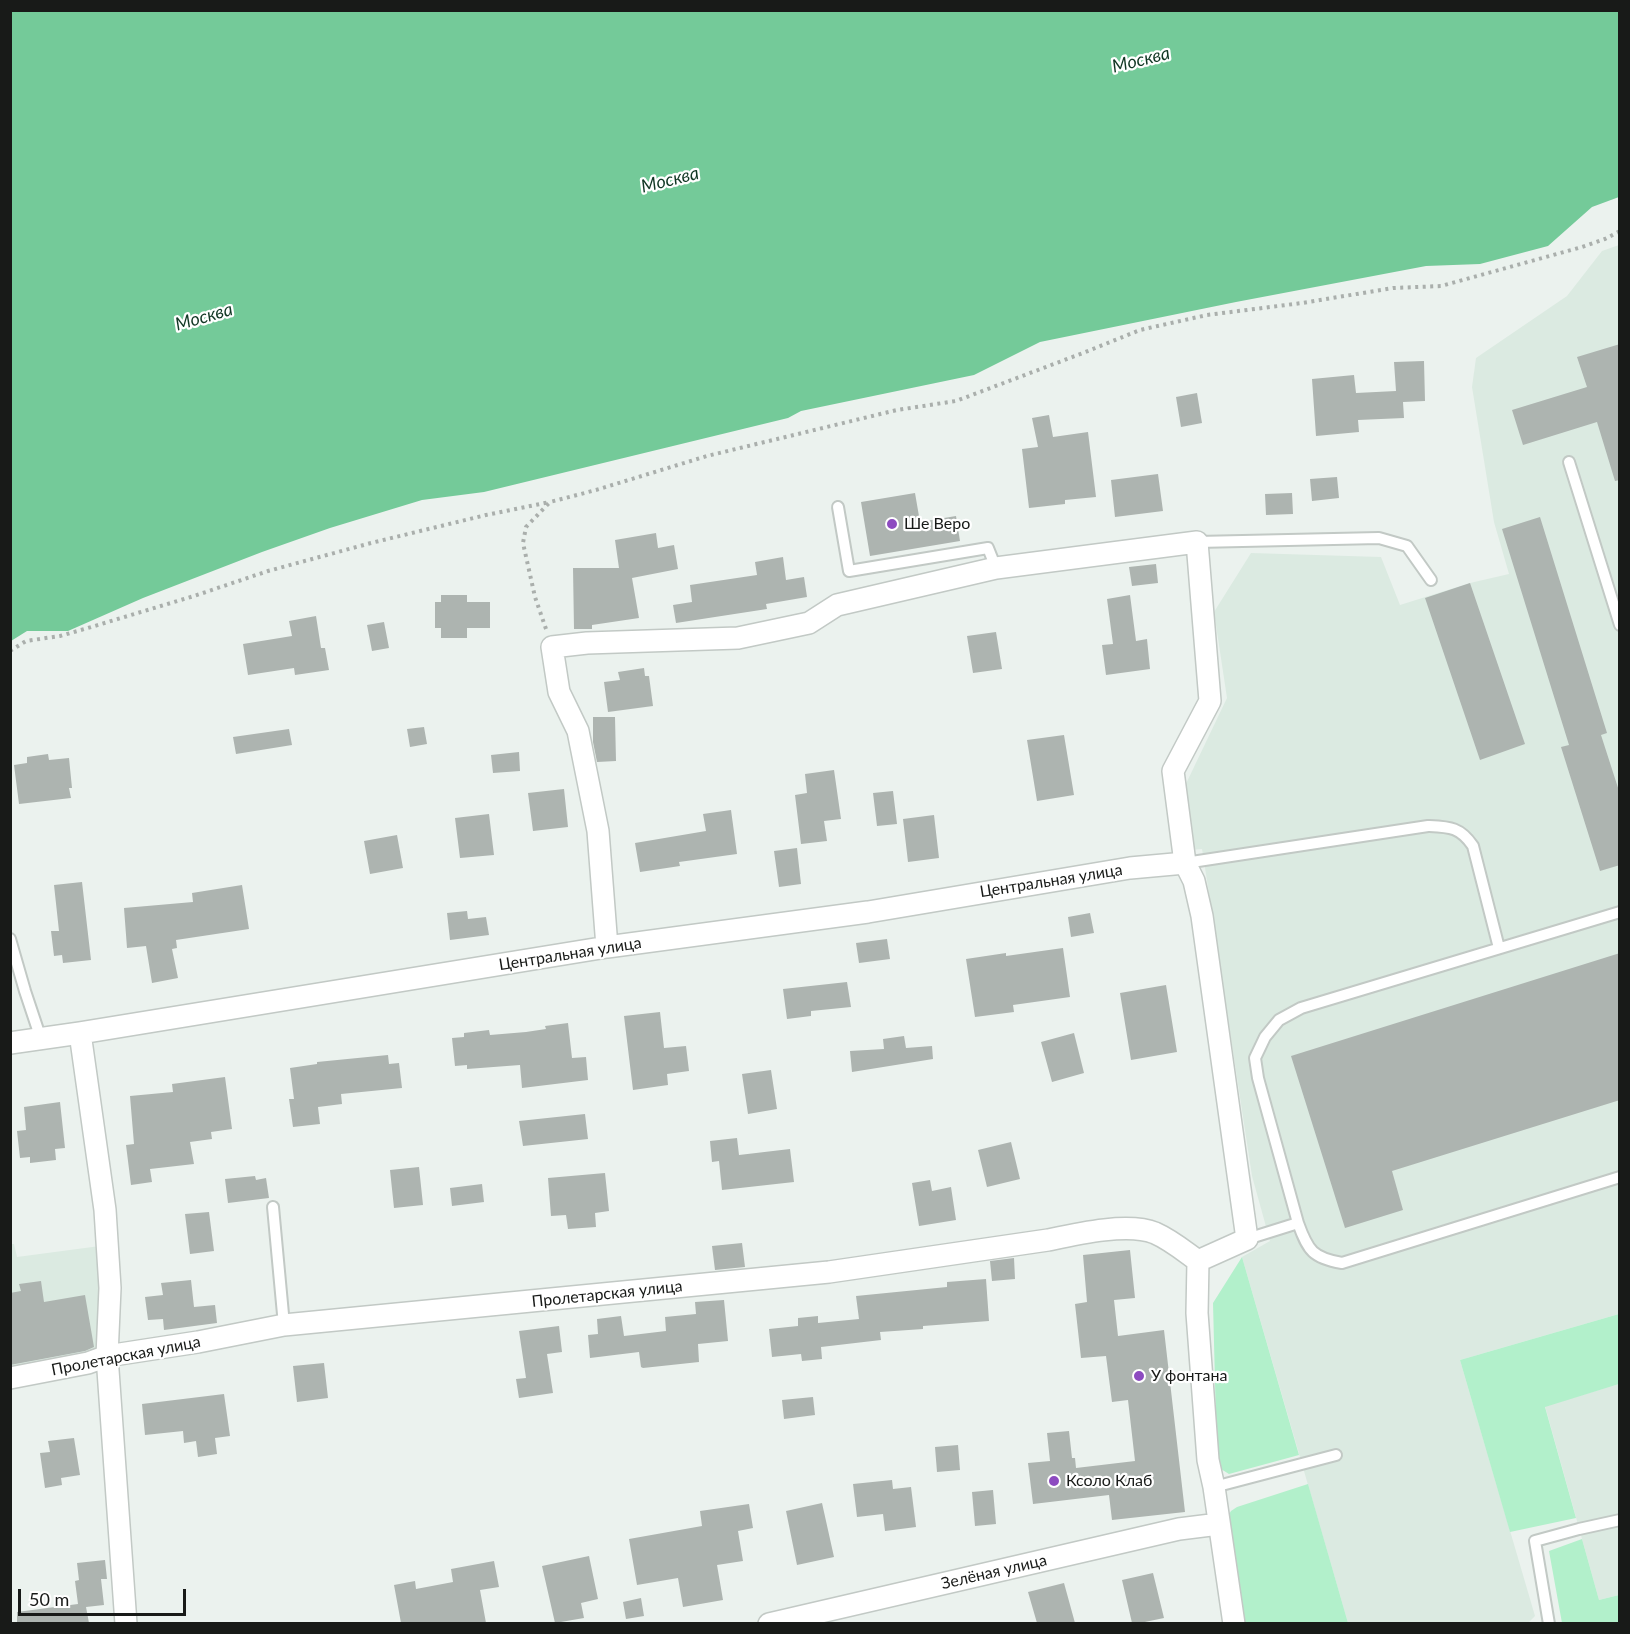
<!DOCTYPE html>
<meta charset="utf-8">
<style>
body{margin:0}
#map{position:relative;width:1630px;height:1634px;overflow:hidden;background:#ebf2ee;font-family:Lato,sans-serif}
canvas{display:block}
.frame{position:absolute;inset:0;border:12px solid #181a18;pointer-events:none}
.scale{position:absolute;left:18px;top:1589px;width:168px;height:27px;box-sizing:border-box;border:3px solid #181a18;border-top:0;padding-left:8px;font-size:18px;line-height:21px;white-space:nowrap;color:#181a18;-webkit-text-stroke:4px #fff;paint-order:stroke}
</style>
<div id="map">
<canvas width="1630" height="1634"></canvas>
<div class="frame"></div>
<div class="scale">50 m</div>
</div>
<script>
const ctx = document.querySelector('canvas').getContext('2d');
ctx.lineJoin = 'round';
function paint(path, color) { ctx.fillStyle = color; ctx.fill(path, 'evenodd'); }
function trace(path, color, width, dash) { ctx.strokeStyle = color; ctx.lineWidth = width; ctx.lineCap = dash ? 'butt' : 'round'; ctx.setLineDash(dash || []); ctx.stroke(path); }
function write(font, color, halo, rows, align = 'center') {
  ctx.font = font + ' Lato,sans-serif'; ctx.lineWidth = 4.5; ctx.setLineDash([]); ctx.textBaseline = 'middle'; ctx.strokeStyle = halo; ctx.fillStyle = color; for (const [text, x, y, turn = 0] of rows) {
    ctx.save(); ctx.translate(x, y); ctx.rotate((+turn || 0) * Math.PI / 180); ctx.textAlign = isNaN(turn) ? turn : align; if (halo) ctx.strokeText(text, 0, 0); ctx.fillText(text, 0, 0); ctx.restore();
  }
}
const built = new Path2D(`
 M1619 245V1314L1460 1360 1535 1616 1528 1623H1348L1242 1257 1270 1241 1252 1176 1204 861 1202 849 1189 850 1183 790 1227 698 1214 612 1251 553 1381 557 1400 605 1470 583 1509 574 1494 522 1472 387 1476 358 1567 296 1602 251Z
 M11 1244H14L17 1257 100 1246 99 1341 95 1354 11 1368Z
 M1619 1384V1595L1599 1600 1545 1406Z`);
const green = new Path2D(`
 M1242 1257 1299 1455 1229 1474 1221 1469 1217 1461 1213 1303Z
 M1619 1314V1384L1545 1407 1576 1518 1510 1532 1460 1360Z
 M1308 1484 1348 1623H1240L1227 1518 1231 1511 1237 1507Z
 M1582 1539 1599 1600 1619 1595V1623H1562L1549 1551Z`);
const water = new Path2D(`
 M11 10 1619 11V197L1592 207 1548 246 1480 264 1426 266 1236 302 1040 342 974 375 801 411 788 418 484 492 422 500 330 528 262 552 143 598 68 631H27L11 641Z`);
const building = new Path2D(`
 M1620 344V480L1615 481 1597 422 1523 445 1512 410 1587 387 1577 357Z
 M1424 361 1425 401 1403 402 1404 418 1358 420 1359 432 1316 436 1312 379 1354 375 1356 393 1396 391 1394 362Z
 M1197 393 1202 423 1181 427 1176 397Z
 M1049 415 1053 437 1088 432 1096 497 1065 500V504L1029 508 1022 449 1038 447 1032 418Z
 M1158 474 1163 511 1115 517 1111 480Z
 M1337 477 1339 498 1312 501 1310 479Z
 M915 493 920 522 956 516 960 541 870 556 861 502Z
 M1292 493 1293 514 1266 515 1265 494Z
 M1540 517 1607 733 1601 735 1620 794V865L1600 871 1561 747 1569 745 1502 529Z
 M656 533 658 548 674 545 678 569 632 578 639 618 592 625V629H574L573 568H619L615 540Z
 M783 557 786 580 804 577 807 597 766 604 767 609 676 623 673 605 692 602 690 585 757 575 755 562Z
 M1156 564 1158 583 1132 586 1129 567Z
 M1470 583 1525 744 1480 760 1425 598Z
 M441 595H467V602H490V628H467V638H441V628H435V602H441Z
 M1130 595 1136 641 1147 639 1150 669 1106 675 1102 645 1113 644 1107 599Z
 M316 616 321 648H325L329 670 295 675 294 668 248 675 243 644 292 636 289 621Z
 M384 622 389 648 372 651 367 625Z
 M996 632 1002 669 973 673 967 636Z
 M644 668 645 676H649L653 706 608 712 604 682 620 680 618 672Z
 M593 717H615L616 761 597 762 593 742Z
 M424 727 427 744 410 747 407 729Z
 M289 729 292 745 236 754 233 737Z
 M1064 735 1074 795 1037 801 1027 740Z
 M519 752 520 771 493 773 491 755Z
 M48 754 49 760 69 758 72 788H69L71 798 19 804 14 765 27 763V757Z
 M834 770 841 819 824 821 827 841 801 844 795 795 807 793 805 774Z
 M564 789 568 827 533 831 528 793Z
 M893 791 897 824 877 826 873 793Z
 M731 810 737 854 679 862 680 866 640 872 635 843 706 831 703 814Z
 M489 814 494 855 460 858 455 818Z
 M934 815 939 858 908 862 903 819Z
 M397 835 403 868 370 874 364 841Z
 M797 848 801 884 779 887 774 851Z
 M82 882 91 960 63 963 62 955 54 956 51 931H59L54 885Z
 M242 885 249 929 176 940 177 948 172 949 178 978 152 983 146 946 127 948 124 908 193 902 192 893Z
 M467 911 468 919 486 917 489 935 450 940 447 913Z
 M1090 913 1094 933 1071 937 1068 917Z
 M887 939 890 959 859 963 856 943Z
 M1063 948 1070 997 1013 1005 1014 1012 975 1017 966 959 1006 953V956Z
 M1620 953V1100L1392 1171 1403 1210 1345 1228 1291 1056Z
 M847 982 851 1007 811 1011V1016L787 1019 783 989Z
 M1166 985 1177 1052 1131 1060 1120 993Z
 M660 1012 664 1048 686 1046 689 1071 667 1074 668 1085 633 1090 624 1016Z
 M568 1023 572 1058 586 1057 588 1080 522 1088 520 1065 467 1069V1065L455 1066 452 1038 464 1037V1033L489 1030 490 1035 526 1032 546 1029 545 1026Z
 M1074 1033 1084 1073 1052 1082 1041 1042Z
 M904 1036 906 1048 932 1046 933 1059 852 1072 850 1051 884 1049 883 1039Z
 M388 1055 389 1064 399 1063 402 1088 341 1094 342 1104 318 1107 320 1124 293 1127 289 1099H294L290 1068 317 1064V1062Z
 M771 1070 777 1109 748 1114 742 1074Z
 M225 1077 232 1129 211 1132 212 1139 190 1142 194 1164 150 1169 152 1182 131 1185 126 1145 134 1144 130 1096 173 1092 172 1084Z
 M60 1102 65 1148 55 1149 56 1160 30 1163V1157L20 1158 17 1131 26 1130 24 1107Z
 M585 1114 588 1139 523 1146 519 1121Z
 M737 1138 739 1155 790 1149 794 1182 722 1190 719 1161 712 1162 710 1141Z
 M1011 1142 1020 1179 987 1187 978 1150Z
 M419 1167 423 1205 394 1208 390 1170Z
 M605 1173 609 1211 595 1213 596 1227 568 1229 566 1215 551 1216 548 1178Z
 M255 1176 256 1180 266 1178 269 1198 228 1203 225 1179Z
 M930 1180 932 1191 951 1187 956 1220 919 1226 912 1183Z
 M482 1184 484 1202 452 1206 450 1188Z
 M209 1212 214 1251 190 1254 185 1214Z
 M742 1243 745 1267 715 1270 712 1246Z
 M1130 1250 1135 1298 1114 1300 1118 1336 1164 1330 1185 1512 1112 1520 1109 1495 1033 1504 1028 1463 1050 1461 1047 1433 1069 1431 1072 1458H1075L1076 1468 1135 1461 1128 1400 1112 1402 1106 1356 1081 1358 1075 1304 1087 1302 1083 1255Z
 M1014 1258 1015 1279 992 1281 990 1261Z
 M986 1279 989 1321 923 1326V1329L880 1332 881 1340 821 1347 822 1359 802 1361 801 1354 772 1357 769 1329 798 1326V1318L818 1316V1323L859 1319 856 1296 947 1287V1282Z
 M191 1280 194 1307 215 1305 217 1323 164 1330 163 1319 148 1320 145 1297 163 1295 161 1283Z
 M41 1281 44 1302 85 1295 94 1347 85 1351 10 1365V1293L21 1291 19 1284Z
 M724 1300 728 1341 698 1344 699 1362 643 1368 641 1367 639 1352 590 1358 588 1335 598 1334 597 1319 621 1316 624 1336 666 1331 665 1317 696 1314 695 1302Z
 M559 1326 562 1352 547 1354 553 1393 519 1398 516 1379 526 1378 519 1331Z
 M324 1363 328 1398 297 1402 293 1366Z
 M224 1394 230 1436 215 1438 217 1454 198 1457 196 1441 184 1443 183 1431 145 1435 142 1404Z
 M813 1397 815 1415 784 1419 782 1400Z
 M74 1438 80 1475 61 1478 62 1485 45 1488 40 1453 50 1452 48 1441Z
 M958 1445 960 1470 937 1472 935 1447Z
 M892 1480 893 1489 911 1487 916 1527 885 1531 883 1514 857 1517 853 1484Z
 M993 1490 996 1524 975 1526 972 1492Z
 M822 1503 834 1557 797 1565 786 1511Z
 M749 1504 753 1528 738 1531 743 1561 717 1565 723 1600 683 1607 678 1578 637 1585 629 1539 702 1526 700 1511Z
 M589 1556 598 1599 581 1603 584 1618 555 1623 542 1566Z
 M105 1560 107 1579H101L104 1605 86 1607 89 1623H17V1612L78 1604 75 1581 79 1580 77 1563Z
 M494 1561 499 1587 480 1590 486 1623H401L394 1585 415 1581 416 1589 453 1582 451 1569Z
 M1153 1573 1164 1618 1140 1623H1132L1122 1580Z
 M1064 1583 1075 1623H1037L1028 1592Z
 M641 1598 644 1616 626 1619 623 1602Z`);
const path = new Path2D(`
 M546 629 535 597 523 543 526 527 550 502 596 490 707 456 897 410 956 401 1083 353 1140 330 1207 315 1302 303 1393 288 1441 286 1582 247 1605 239 1620 231
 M10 651 26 641 60 636 88 628 194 596 268 571 371 543 486 515 550 502`);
const service = new Path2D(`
 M1569 462 1620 625
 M838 507 849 571 988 548 996 568
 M1197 542 1379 538 1407 546 1431 580
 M1185 863 1428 826C1450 827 1460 827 1473 846L1499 948
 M10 939 25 991 41 1039
 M273 1207 284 1325
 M1298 1223 1258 1078 1255 1058 1265 1037 1279 1020 1301 1008 1620 912
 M1247 1239 1298 1223C1308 1251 1313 1258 1342 1263L1620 1177
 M1214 1487 1336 1455
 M1549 1624 1535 1541 1579 1529 1620 1520`);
const minor = new Path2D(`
 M607 947 598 831 578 731 559 692 552 647 587 643 738 638 809 623 837 605 996 568 1197 542 1210 701 1173 771 1185 863
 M80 1033 105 1210 110 1288 107 1356 126 1624
 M10 1043 80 1033 607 947 868 912 1130 868 1185 863 1194 881 1202 916 1247 1239 1198 1261
 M1198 1261 1197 1313 1208 1460 1214 1487 1234 1624
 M10 1378 88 1363 107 1356 198 1342 284 1325 829 1272 1048 1240C1076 1234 1128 1222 1155 1233 1171 1240 1184 1251 1198 1261
 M769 1624 1179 1529 1219 1524`);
const markers = [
 [892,524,6,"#8d4bc0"],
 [1139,1376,6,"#8d4bc0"],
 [1054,1481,6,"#8d4bc0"]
];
const poiNames = [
 ["Ше Веро",904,524],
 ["У фонтана",1151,1376],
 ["Ксоло Клаб",1066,1481]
];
const streetNames = [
 ["Центральная улица",1051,881,-9],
 ["Центральная улица",570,954,-9],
 ["Пролетарская улица",607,1294,-6],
 ["Пролетарская улица",126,1356,-11],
 ["Зелёная улица",994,1572,-13]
];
const waterNames = [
 ["Москва",1141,60,-14],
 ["Москва",670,180,-14],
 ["Москва",204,317,-16]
];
paint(built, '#dbeae1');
paint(green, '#b2f0cb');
paint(water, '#74ca99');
paint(building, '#adb4b0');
trace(service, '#c2c9c5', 14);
trace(minor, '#c2c9c5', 24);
trace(path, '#aaafac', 4, [3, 4.5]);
trace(service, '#fff', 10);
trace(minor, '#fff', 21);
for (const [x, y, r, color] of markers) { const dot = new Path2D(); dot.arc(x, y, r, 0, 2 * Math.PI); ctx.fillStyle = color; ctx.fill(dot); trace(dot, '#fff', 2); }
write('16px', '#181a18', '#fff', poiNames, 'left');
write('16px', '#181a18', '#fff', streetNames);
write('italic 18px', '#113724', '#fff', waterNames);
</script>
